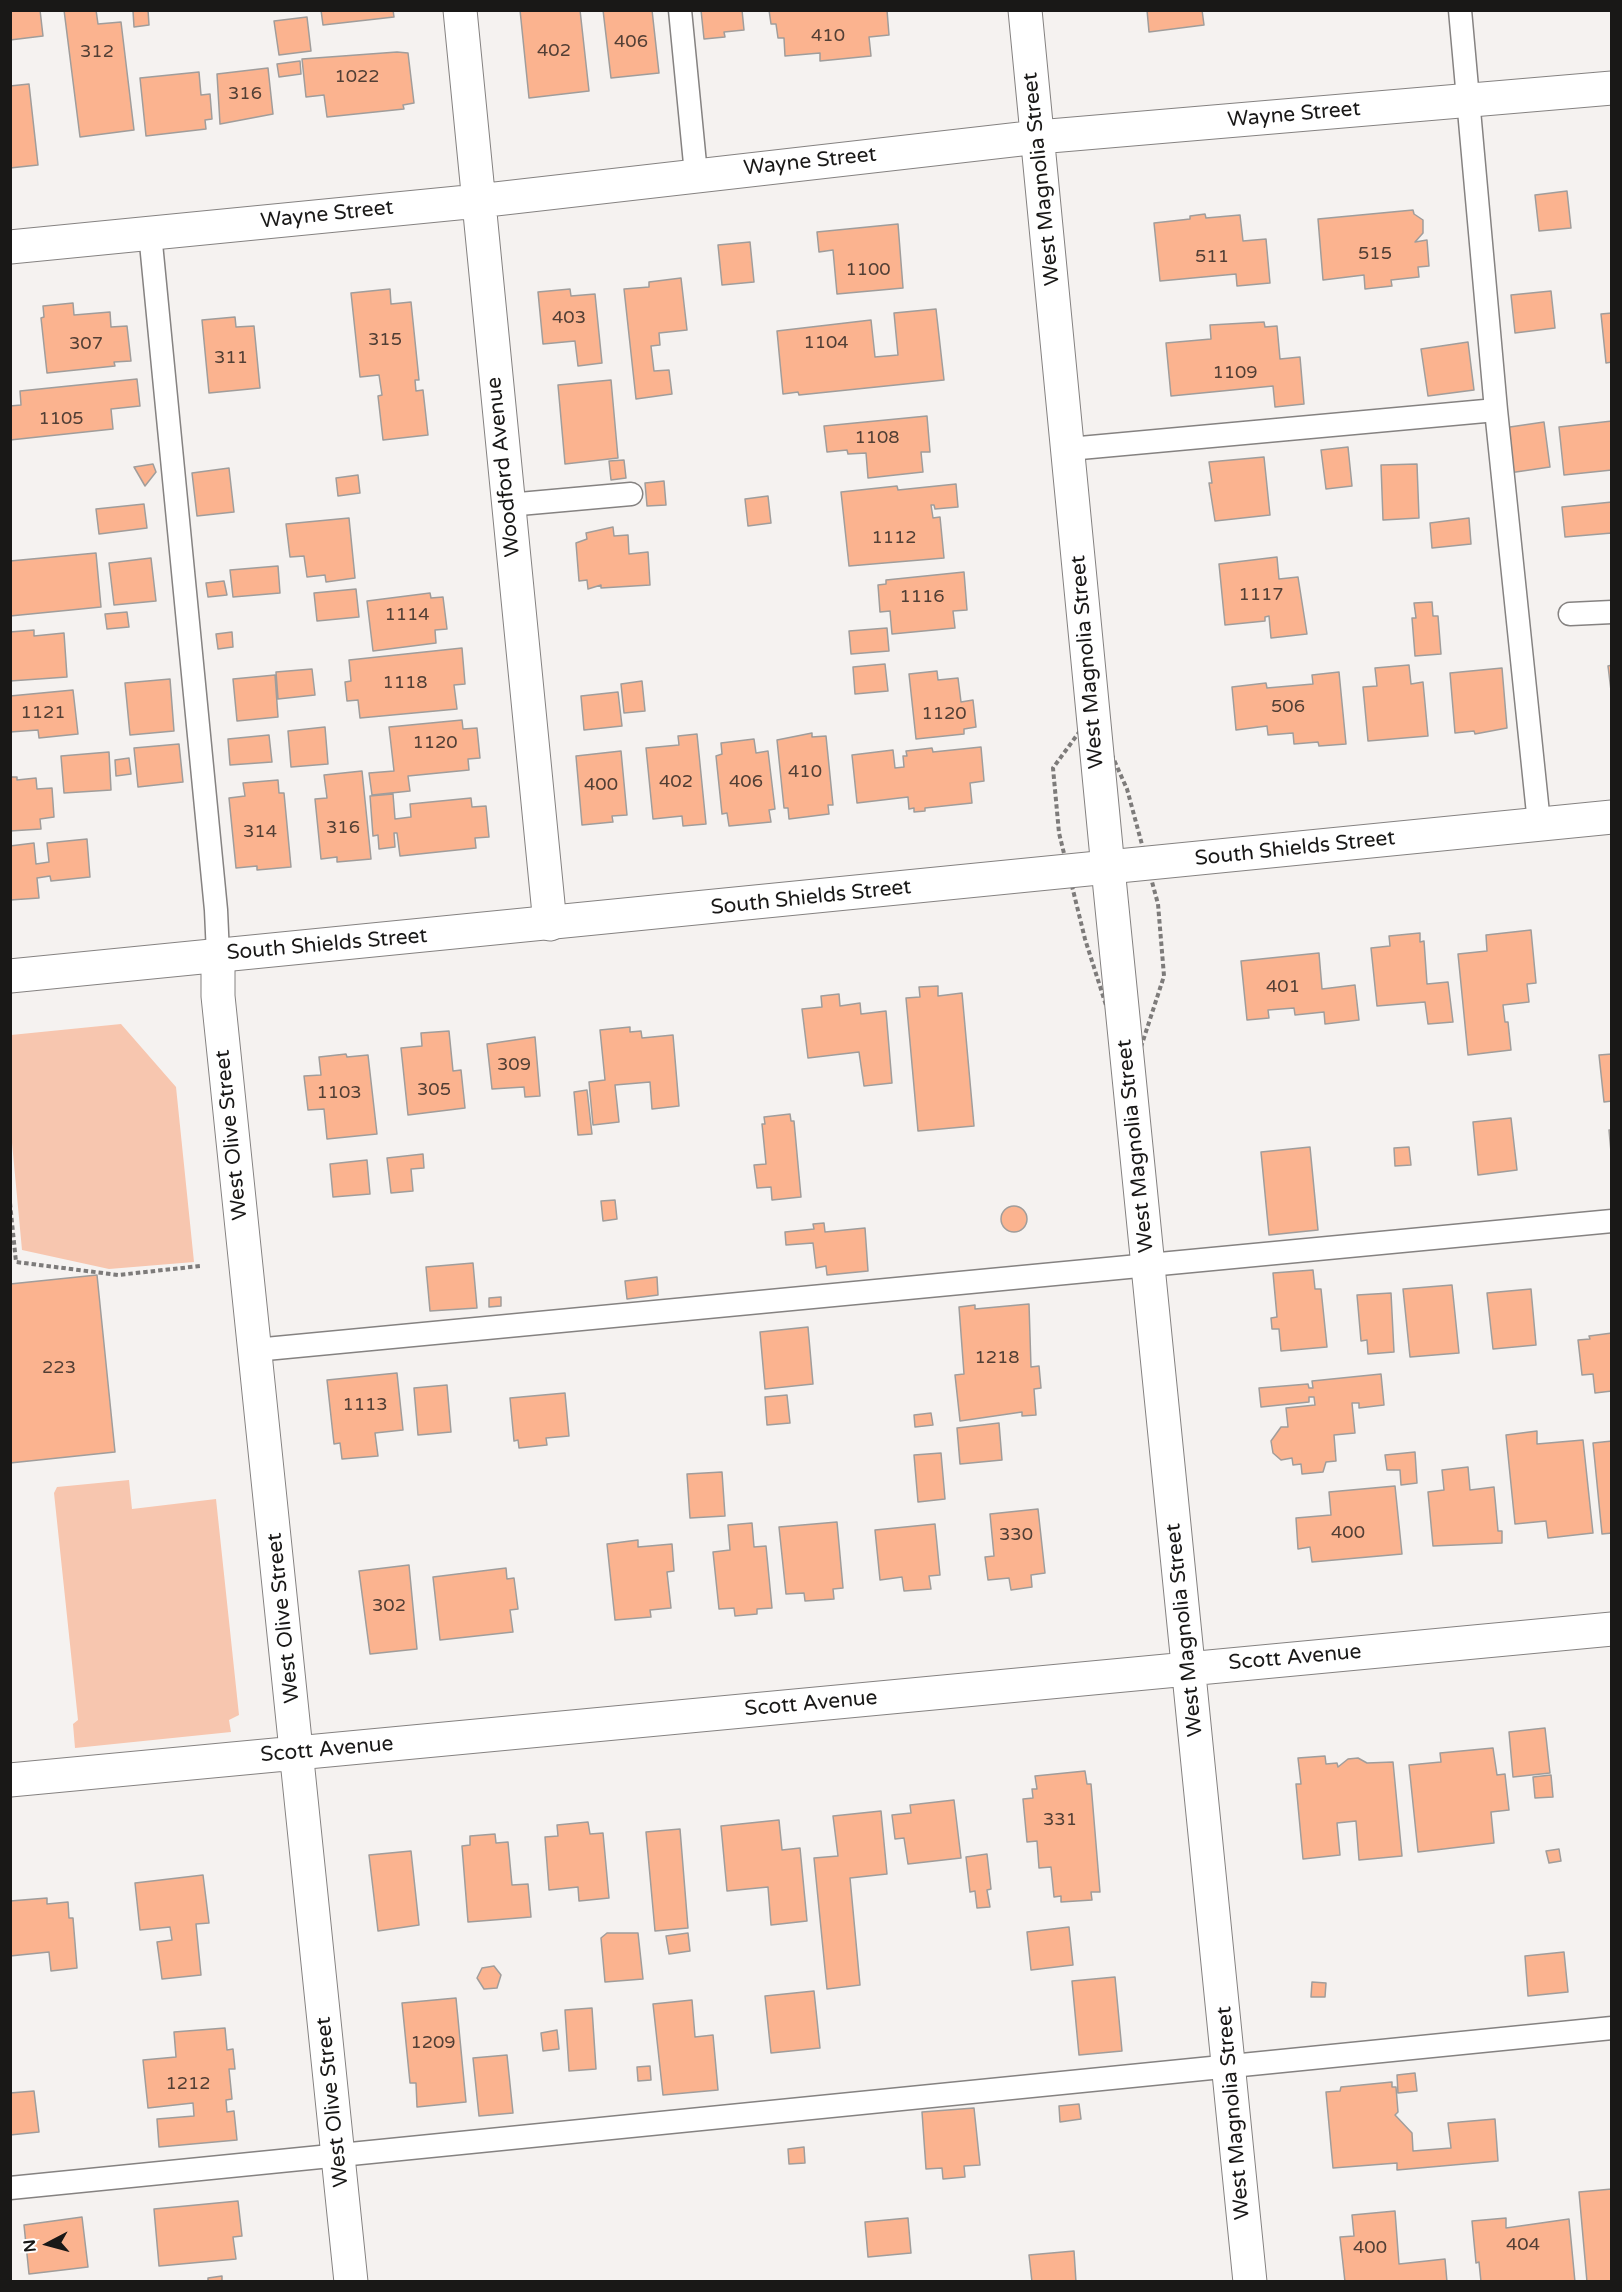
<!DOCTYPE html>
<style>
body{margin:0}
#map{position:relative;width:1622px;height:2292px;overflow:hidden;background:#f5f2f0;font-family:"Varela Round",sans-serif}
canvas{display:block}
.frame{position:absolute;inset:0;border:12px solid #191817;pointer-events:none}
.north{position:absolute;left:18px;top:2214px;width:60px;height:60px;-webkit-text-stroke:4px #fff;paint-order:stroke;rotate:264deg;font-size:16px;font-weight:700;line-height:24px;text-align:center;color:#191817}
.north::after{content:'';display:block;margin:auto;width:21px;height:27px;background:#191817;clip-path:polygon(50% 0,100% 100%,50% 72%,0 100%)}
</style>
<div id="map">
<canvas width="1622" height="2292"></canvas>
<div class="frame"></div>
<div class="north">N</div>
</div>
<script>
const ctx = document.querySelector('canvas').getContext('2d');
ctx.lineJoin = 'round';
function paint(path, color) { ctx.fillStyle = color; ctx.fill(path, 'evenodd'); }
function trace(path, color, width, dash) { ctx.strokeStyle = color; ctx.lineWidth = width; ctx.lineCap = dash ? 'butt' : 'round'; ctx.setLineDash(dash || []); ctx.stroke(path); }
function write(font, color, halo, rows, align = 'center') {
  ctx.font = font + ' "Varela Round",sans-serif'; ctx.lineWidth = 4.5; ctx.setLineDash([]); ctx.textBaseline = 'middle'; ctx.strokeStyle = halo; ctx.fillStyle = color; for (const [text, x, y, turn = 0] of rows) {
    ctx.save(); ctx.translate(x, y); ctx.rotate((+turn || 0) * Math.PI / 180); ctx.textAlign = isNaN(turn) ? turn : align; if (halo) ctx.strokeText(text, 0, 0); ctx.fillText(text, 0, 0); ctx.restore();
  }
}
const green = new Path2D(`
 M121 1024 176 1087 194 1262 109 1269 22 1250 11 1132V1035Z
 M129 1480 132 1509 216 1499 239 1715 229 1720 231 1732 75 1748 73 1724 78 1720 54 1493 57 1487Z`);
const building = new Path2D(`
 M10 10H40L43 36 10 40Z
 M64 10H96L98 24 121 22 134 130 80 137Z
 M148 10 149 25 134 27 133 11Z
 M321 10H393L394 17 323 25Z
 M520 10H580L589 91 529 98Z
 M603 10H652L659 73 611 78Z
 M701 10H742L744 30 724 32 725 37 704 39Z
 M769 10H887L889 35 869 37 871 56 820 61V53L785 56 784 38H778L776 24H771Z
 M1147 10H1202L1204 25 1149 32Z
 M307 17 311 51 279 55 274 21Z
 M397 52 408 53 414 103 403 105 404 109 327 117 324 95 306 97 302 59Z
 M300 61 301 74 279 77 277 64Z
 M268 68 273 114 220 124 217 74Z
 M199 72 201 95 210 94 212 119 205 120 206 129 146 136 140 78Z
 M29 84 38 165 10 168V86Z
 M1567 191 1571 228 1539 231 1535 195Z
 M1413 210 1414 214 1423 220V233L1415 242 1427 240 1429 266 1418 267 1419 277 1391 280 1392 286 1365 289 1364 275 1323 280 1318 219Z
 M1205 214 1206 218 1240 215 1243 241 1266 239 1270 283 1237 286 1236 274 1160 281 1154 223 1190 219V216Z
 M898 224 903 288 837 294 833 250 819 252 817 232Z
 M750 242 754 282 722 285 718 245Z
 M681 278 687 330 659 333 660 345 651 346 654 371 669 370 672 394 636 399 624 289 649 287V282Z
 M390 289 391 304 411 302 419 380H415L416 391 423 390 428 435 383 440 378 396 382 395 379 375 360 377 351 293Z
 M570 289 571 296 595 294 602 363 578 366 575 341 543 344 538 292Z
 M1551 291 1555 328 1515 333 1511 295Z
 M73 303 74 315 110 312 111 327 127 326 131 361 114 362 115 366 47 373 41 318 44 317 43 306Z
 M936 309 944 380 799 395 798 392 783 394 777 331 871 320 875 357 898 355 894 313Z
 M1612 313V362L1606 363 1601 314Z
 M235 317 236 327 254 326 260 388 209 393 202 320Z
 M1264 322 1265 327 1277 326 1280 359 1300 357 1304 404 1275 407 1273 386 1171 396 1166 343 1211 339 1210 325Z
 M1468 342 1474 390 1428 396 1421 349Z
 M137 379 140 406 111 409 113 429 10 440V406L21 405 20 391Z
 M611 380 618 458 565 464 558 385Z
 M927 416 930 452H921L923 472 868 478 866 453 848 454 847 450 827 452 824 426Z
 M1612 421V470L1564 475 1559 427Z
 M1544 422 1550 467 1509 473 1503 428Z
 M1348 447 1352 486 1326 489 1321 450Z
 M1264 457 1270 515 1215 521 1209 483H1212L1209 462Z
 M624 460 626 478 611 480 609 461Z
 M153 464 156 472 145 486 134 467Z
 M1417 464 1419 518 1383 520 1381 465Z
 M229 468 234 512 197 516 192 473Z
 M358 475 360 493 338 496 336 478Z
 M664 481 666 505 647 506 645 483Z
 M956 484 958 507 935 509 934 505H931L933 518 940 517 944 558 849 566 841 492 897 486 898 490Z
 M768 496 771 523 748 526 745 499Z
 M1612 502V533L1565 537 1562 507Z
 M144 504 147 528 99 534 96 509Z
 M349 518 355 578 326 582 325 575 307 577 304 556 290 557 286 524Z
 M1469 518 1471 544 1432 548 1430 523Z
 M613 527 614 536 628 535 629 554 648 552 650 585 601 588V585L588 589 587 580 579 581 576 543 587 539 586 533Z
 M96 553 101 607 10 616V561Z
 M1277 557 1279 579 1298 577 1307 634 1271 638 1269 616 1265 617V621L1225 625 1219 564Z
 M151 558 156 601 114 605 109 563Z
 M278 566 280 593 233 597 230 570Z
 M964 572 967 610 953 611 955 628 892 634 890 611 880 612 878 585 886 584V580Z
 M224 581 227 595 208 597 206 583Z
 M356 589 359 617 317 621 314 593Z
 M430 593 431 598 443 597 447 629 435 630 436 643 373 651 367 601Z
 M1432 602 1433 616H1438L1441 654 1415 656 1412 618H1416L1414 603Z
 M127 612 129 627 107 629 105 614Z
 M887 628 889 651 851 654 849 631Z
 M34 630V636L64 633 67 677 10 681V632Z
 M232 632 233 647 218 649 216 634Z
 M462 648 465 684 454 685 457 709 360 718 358 700 347 701 345 682 351 681 349 660Z
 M885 664 888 691 855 694 853 667Z
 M1409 665 1411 684 1423 682 1428 736 1368 741 1363 687 1377 686 1375 668Z
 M1612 665V699L1608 666Z
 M1502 668 1507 728 1475 734 1474 731 1455 733 1450 673Z
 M312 669 315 695 278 699 276 672Z
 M937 671 938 680 958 678 961 702 973 700 976 727 964 729V734L916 739 909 674Z
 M1339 672 1346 744 1319 746 1318 742 1294 744 1293 733 1268 735 1267 726 1236 730 1232 687 1266 683 1267 688 1313 684 1312 675Z
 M275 675 278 717 237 721 233 679Z
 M170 679 174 731 130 735 125 683Z
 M642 681 645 711 624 713 621 684Z
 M73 690 78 734 39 738 38 730 10 732V696Z
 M618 692 622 726 584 730 581 696Z
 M462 720 463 729 477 728 480 758 468 759 469 770 408 776 410 791 372 795 369 773 394 771 389 727Z
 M325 727 328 764 291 767 288 731Z
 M812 733V737L826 736 833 805H828L829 814 789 819 788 808H784L777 740Z
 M697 734 706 824 683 826 682 816 653 819 646 748 679 745 678 736Z
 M269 735 272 762 230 765 228 739Z
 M754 739 756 753 768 751 775 809 769 810 771 822 729 826 727 813 722 814 716 756 722 754 721 743Z
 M179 744 183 782 138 787 134 748Z
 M981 747 984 781 970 783 972 803 925 808V811L914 812V808L909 809 908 797 857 803 852 755 893 750 895 768 904 767 903 756H907L906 751 932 748 933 752Z
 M621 751 627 815 612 816 613 822 582 825 576 756Z
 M109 752 111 790 64 793 61 756Z
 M129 758 131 774 116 776 115 760Z
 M362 771 371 859 337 862V857L321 859 315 799 327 798 324 775Z
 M10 777H17V780L36 778 37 789 52 788 54 817 40 819 41 829 10 831Z
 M278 780 279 793H284L291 867 257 870V866L236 868 229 798 245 796 243 783Z
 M393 794 395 819 411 817 410 804 471 798 472 807 486 806 489 837 475 838 476 848 400 856 397 833H394L395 847 379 849 378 835 373 836 370 796Z
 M87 839 90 877 51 881 50 876 37 878 39 898 10 900V846L34 843 36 864 49 862 47 843Z
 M1531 930 1536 983 1527 984 1529 1002 1503 1005 1505 1022H1508L1511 1050 1468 1055 1458 954 1487 951 1486 935Z
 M1420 933V942L1424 941 1427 984 1448 982 1453 1022 1428 1024 1425 1002 1377 1006 1371 948 1390 946 1389 936Z
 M1319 953 1322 989 1355 985 1359 1020 1325 1024 1324 1012 1295 1015 1294 1008 1268 1010 1269 1018 1247 1020 1241 961Z
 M938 986V996L962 993 974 1126 918 1131 906 998 920 997 919 987Z
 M839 994 840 1006 860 1003 861 1014 886 1011 892 1083 864 1086 859 1052 808 1058 802 1009 822 1007 821 996Z
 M630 1027V1032L641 1031 642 1038 673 1035 679 1106 652 1109 650 1082 615 1085 619 1122 593 1125 589 1082 605 1080 600 1030Z
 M449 1031 453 1071 461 1070 465 1108 408 1115 401 1048 422 1046 421 1033Z
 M535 1037 540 1096 525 1097 524 1087 492 1089 487 1044Z
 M346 1054 347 1057 368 1055 377 1134 327 1139 324 1109 308 1110 304 1076 321 1075 319 1057Z
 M1612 1054V1101L1604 1102 1599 1055Z
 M587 1090 592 1134 578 1135 574 1092Z
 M790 1114 791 1121H794L801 1197 772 1200 771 1187 757 1188 754 1165 766 1164 762 1124H765L764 1117Z
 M1511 1118 1517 1170 1478 1175 1473 1122Z
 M1609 1130H1612V1163Z
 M1310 1147 1318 1230 1269 1235 1261 1152Z
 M1409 1147 1411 1165 1395 1166 1394 1148Z
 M423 1154 424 1168 411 1169 413 1191 391 1193 387 1158Z
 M367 1160 370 1194 333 1197 330 1164Z
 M615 1200 617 1219 603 1221 601 1201Z
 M1001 1219a13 13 0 1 1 26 0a13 13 0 1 1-26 0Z
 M824 1223 825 1232 865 1228 868 1271 827 1275 826 1266 816 1268 813 1243 786 1245 785 1232 814 1229 813 1224Z
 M473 1263 477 1308 430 1311 426 1267Z
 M1313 1270 1315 1289H1321L1327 1347 1281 1351 1279 1329H1272L1271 1318 1277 1317 1273 1273Z
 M97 1275 115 1452 10 1463V1284Z
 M657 1277 658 1295 627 1299 625 1281Z
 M1452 1285 1459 1353 1410 1357 1403 1289Z
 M1531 1289 1536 1345 1493 1349 1487 1293Z
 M1391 1293 1394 1352 1368 1354 1367 1340 1361 1341 1357 1295Z
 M501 1297V1306L489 1307V1298Z
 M1029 1304 1031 1367 1039 1366 1041 1388 1034 1389 1036 1415 1022 1416V1412L960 1421 955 1375 964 1374 959 1307 975 1305V1309Z
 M808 1327 813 1384 765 1389 760 1332Z
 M1612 1333V1391L1595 1393 1593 1374 1582 1375 1578 1340 1590 1339 1589 1336Z
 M397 1373 403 1430 375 1433 378 1456 342 1459 340 1443 334 1444 327 1380Z
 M1381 1374 1384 1405 1359 1408V1403H1352L1355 1433 1334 1435 1336 1461 1326 1462 1323 1472 1302 1474 1301 1464 1293 1465 1292 1458 1281 1460 1273 1453 1271 1441 1281 1427H1288L1286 1408 1315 1405 1314 1397H1309V1402L1261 1407 1259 1388 1308 1384 1309 1388H1313L1312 1381Z
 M447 1385 451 1432 418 1435 414 1388Z
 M565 1393 569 1436 546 1438 547 1445 519 1448 518 1440 514 1441 510 1398Z
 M787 1395 790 1423 767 1425 765 1397Z
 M931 1413 933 1425 915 1427 914 1415Z
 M999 1423 1002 1460 960 1464 957 1428Z
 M1537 1431V1444L1583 1440 1593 1533 1548 1538 1546 1521 1515 1524 1506 1435Z
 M1612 1441V1533L1602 1534 1593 1443Z
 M1415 1452 1417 1483 1401 1485 1400 1470H1387L1385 1455Z
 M941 1453 945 1499 918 1502 914 1455Z
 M1468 1467 1470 1490 1494 1487 1498 1531H1502V1543L1433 1546 1428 1492 1444 1490 1442 1470Z
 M722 1472 725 1516 690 1518 687 1474Z
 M1395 1486 1402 1554 1312 1562 1310 1547 1298 1549 1296 1518 1331 1515 1329 1492Z
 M1038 1509 1045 1573 1031 1575 1032 1587 1011 1590 1009 1578 988 1580 985 1557 994 1556 990 1514Z
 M837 1522 843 1588 833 1589 834 1599 805 1601 804 1593 786 1594 779 1527Z
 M752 1523 754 1547 766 1546 772 1608 757 1609V1614L735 1616 734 1608 719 1609 713 1552 730 1550 728 1525Z
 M935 1524 940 1575 929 1576 931 1589 904 1591 902 1577 880 1580 875 1530Z
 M638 1540V1547L672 1544 674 1571 667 1572 671 1608 650 1610 651 1617 615 1620 607 1544Z
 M409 1565 417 1649 370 1654 359 1571Z
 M506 1568 507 1579 514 1578 518 1609 510 1610 513 1632 440 1640 433 1577Z
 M1545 1728 1550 1773 1513 1777 1509 1732Z
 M1493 1748 1497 1775 1505 1774 1509 1810 1491 1812 1494 1843 1418 1852 1409 1765 1441 1762 1440 1753Z
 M1325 1756 1326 1764 1337 1763 1338 1767 1348 1759 1358 1758 1367 1763 1393 1762 1402 1856 1359 1860 1356 1821 1337 1823 1340 1855 1303 1859 1296 1784H1301L1298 1758Z
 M1085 1771 1087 1784H1091L1100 1892H1091L1092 1900 1061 1902V1896L1054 1897 1051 1867 1039 1868 1037 1841 1027 1842 1023 1799 1033 1798 1032 1789H1037L1035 1776Z
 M1551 1775 1553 1797 1535 1798 1533 1777Z
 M954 1800 961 1858 908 1864 904 1838 895 1839 892 1815 911 1813 910 1805Z
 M881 1811 887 1874 850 1878 860 1985 827 1989 814 1858 838 1856 833 1816Z
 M779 1820 782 1850 800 1848 807 1921 771 1925 768 1887 727 1891 721 1826Z
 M588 1822 590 1834 603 1833 609 1898 579 1901 578 1887 549 1890 545 1837 558 1836 557 1825Z
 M680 1829 688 1928 655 1931 646 1832Z
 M495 1834 496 1843 508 1842 512 1885 528 1884 531 1917 468 1922 462 1846 470 1845V1836Z
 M1559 1849 1561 1861 1549 1863 1546 1851Z
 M411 1851 419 1925 378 1931 369 1855Z
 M987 1854 991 1889 987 1890 990 1907 977 1908 975 1891 970 1892 966 1857Z
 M203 1875 209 1923 196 1924 201 1975 162 1979 157 1942 172 1940 170 1927 140 1930 135 1883Z
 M47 1898V1904L68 1902 69 1918H73L77 1968 51 1971 49 1952 10 1956V1901Z
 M1069 1927 1073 1965 1031 1970 1027 1932Z
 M607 1933H638L643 1979 605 1982 601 1938Z
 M688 1933 690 1951 669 1954 666 1936Z
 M1564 1952 1568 1992 1528 1996 1525 1956Z
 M494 1966 501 1975 497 1988 484 1989 477 1978 482 1968Z
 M1115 1977 1122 2051 1079 2055 1072 1981Z
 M1312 1982 1326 1983 1325 1997H1311Z
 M814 1991 820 2048 771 2053 765 1996Z
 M456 1998 466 2102 417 2107 416 2083H410L402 2003Z
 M692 2000 695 2037 713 2035 718 2090 663 2095 653 2004Z
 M592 2008 596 2069 569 2071 565 2010Z
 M225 2028 227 2050 233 2049 235 2069H229L232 2099 226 2100 227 2112 234 2111 237 2140 159 2147 157 2119 194 2116 193 2103 148 2108 143 2060 176 2057 174 2032Z
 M557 2030 559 2049 543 2051 541 2033Z
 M507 2055 513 2113 479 2116 473 2058Z
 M650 2066 651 2080 638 2081 637 2067Z
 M1415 2073 1417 2091 1398 2093 1397 2075Z
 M1392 2082V2087H1396L1398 2112 1395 2115 1412 2133 1413 2151 1451 2148 1448 2123 1495 2119 1498 2161 1397 2170V2163L1333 2168 1326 2092 1340 2091 1341 2087Z
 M34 2091 39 2132 10 2135V2093Z
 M1079 2104 1081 2119 1060 2122 1059 2106Z
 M974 2108 980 2165 964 2166 965 2177 943 2179 942 2168 926 2169 922 2112Z
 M804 2147 805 2163 789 2164 788 2149Z
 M1612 2189V2282H1587L1579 2192Z
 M238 2201 242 2236 233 2237 236 2259 159 2266 154 2209Z
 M1395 2211 1399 2264 1445 2259 1447 2282H1345L1340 2237 1354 2236 1352 2215Z
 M82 2217 88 2267 29 2274 24 2225Z
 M908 2218 911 2253 868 2257 865 2222Z
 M1506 2218V2228L1569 2219 1575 2282H1481L1479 2262 1476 2263 1472 2221Z
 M1074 2251 1076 2282H1032L1029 2255Z
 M222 2276V2282H208V2278Z`);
const path = new Path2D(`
 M1093 713 1127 789 1158 904 1164 976 1130 1081 1085 939 1059 833 1053 768Z
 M10 1203 16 1262 118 1275 200 1266`);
const lane = new Path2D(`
 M680 10 696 174
 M1460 10 1496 410 1539 823
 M150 233 216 910 218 955
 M1069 449 1496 410
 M508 505 631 494
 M1570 614 1612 612
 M255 1350 1612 1221
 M10 2188 1612 2028`);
const street = new Path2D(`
 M460 10 550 924
 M1025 10 1108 868 1250 2282
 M10 247 478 201 1038 137 1612 88
 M218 955V996L351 2282
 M10 1780 1612 1629`);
const secondary = new Path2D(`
 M10 976 1612 817`);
const numberNames = [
 ["410",828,36],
 ["406",631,42],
 ["402",554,51],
 ["312",97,52],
 ["1022",357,77],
 ["316",245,94],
 ["515",1375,254],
 ["511",1212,257],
 ["1100",868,270],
 ["403",569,318],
 ["315",385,340],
 ["1104",826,343],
 ["307",86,344],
 ["311",231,358],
 ["1109",1235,373],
 ["1105",61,419],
 ["1108",877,438],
 ["1112",894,538],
 ["1117",1261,595],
 ["1116",922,597],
 ["1114",407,615],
 ["1118",405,683],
 ["506",1288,707],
 ["1121",43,713],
 ["1120",944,714],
 ["1120",435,743],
 ["410",805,772],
 ["402",676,782],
 ["406",746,782],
 ["400",601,785],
 ["316",343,828],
 ["314",260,832],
 ["401",1283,987],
 ["309",514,1065],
 ["305",434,1090],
 ["1103",339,1093],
 ["1218",997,1358],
 ["223",59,1368],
 ["1113",365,1405],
 ["400",1348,1533],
 ["330",1016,1535],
 ["302",389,1606],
 ["331",1060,1820],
 ["1209",433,2043],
 ["1212",188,2084],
 ["404",1523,2245],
 ["400",1370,2248]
];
const streetNames = [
 ["Wayne Street",1294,115,-5],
 ["Wayne Street",810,162,-6],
 ["West Magnolia Street",1042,179,-96],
 ["Wayne Street",327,215,-6],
 ["Woodford Avenue",504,467,-96],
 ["West Magnolia Street",1088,662,-95],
 ["South Shields Street",1295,849,-6],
 ["South Shields Street",811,898,-6],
 ["South Shields Street",327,945,-5],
 ["West Olive Street",232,1135,-96],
 ["West Magnolia Street",1136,1146,-96],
 ["West Olive Street",284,1618,-96],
 ["West Magnolia Street",1185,1630,-96],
 ["Scott Avenue",1295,1658,-5],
 ["Scott Avenue",811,1704,-5],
 ["Scott Avenue",327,1750,-5],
 ["West Olive Street",333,2102,-96],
 ["West Magnolia Street",1234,2113,-95]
];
paint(green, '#f7c6af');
paint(building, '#fbb38f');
trace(building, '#a09d9b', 1.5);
trace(lane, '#858281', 25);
trace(street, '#858281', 35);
trace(secondary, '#858281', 35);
trace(path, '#7d7b7a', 4, [4.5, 3]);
trace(lane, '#fff', 22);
trace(street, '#fff', 33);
trace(secondary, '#fff', 33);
write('18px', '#523f35', null, numberNames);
write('21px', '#191817', '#fff', streetNames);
</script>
